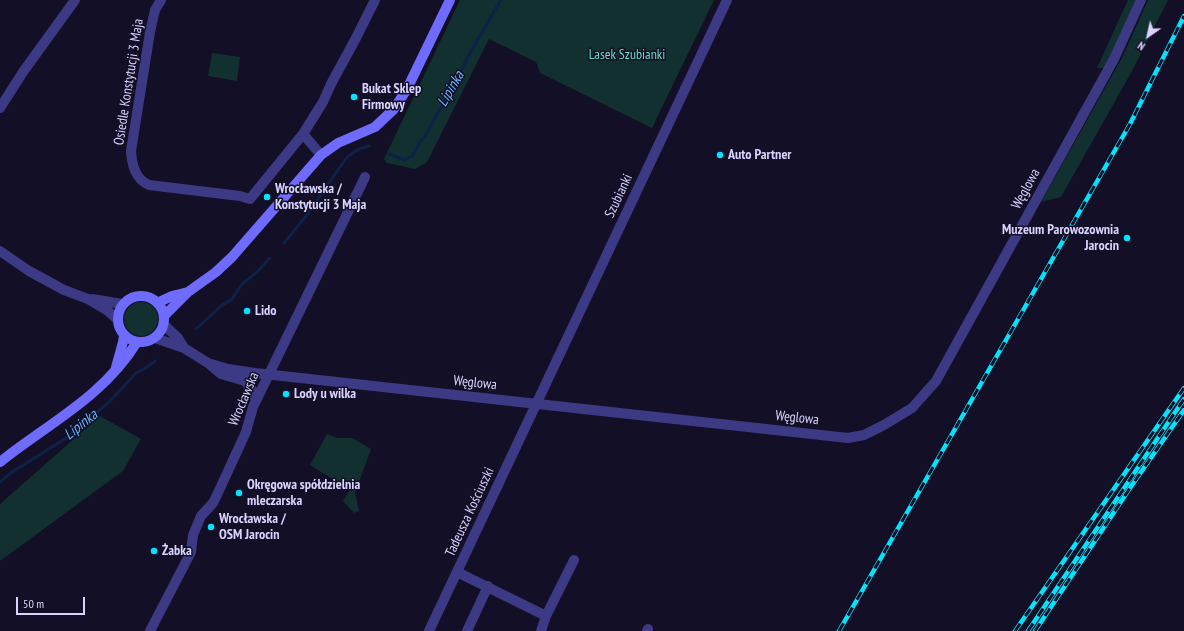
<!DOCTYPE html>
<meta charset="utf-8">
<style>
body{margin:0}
#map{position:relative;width:1184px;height:631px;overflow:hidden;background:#130f26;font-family:"PT Sans Narrow",sans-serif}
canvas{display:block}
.north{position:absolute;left:1128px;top:16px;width:40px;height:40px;-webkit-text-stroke:3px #130f26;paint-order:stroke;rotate:214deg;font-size:11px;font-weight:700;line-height:16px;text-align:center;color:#d9d4ff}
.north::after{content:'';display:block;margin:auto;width:14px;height:18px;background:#d9d4ff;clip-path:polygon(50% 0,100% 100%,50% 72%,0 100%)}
.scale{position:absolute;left:16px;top:597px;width:69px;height:18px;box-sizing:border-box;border:2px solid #d9d4ff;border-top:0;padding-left:5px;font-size:12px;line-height:14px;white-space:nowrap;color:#d9d4ff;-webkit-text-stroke:3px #130f26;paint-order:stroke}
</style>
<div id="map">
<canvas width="1184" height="631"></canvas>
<div class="north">N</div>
<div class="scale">50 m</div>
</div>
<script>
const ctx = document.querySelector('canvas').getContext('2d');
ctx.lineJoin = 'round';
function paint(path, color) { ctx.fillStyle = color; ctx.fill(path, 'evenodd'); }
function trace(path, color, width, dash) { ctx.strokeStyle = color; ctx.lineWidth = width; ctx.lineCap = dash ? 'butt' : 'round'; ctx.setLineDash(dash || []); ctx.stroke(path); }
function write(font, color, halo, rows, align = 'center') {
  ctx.font = font + ' "PT Sans Narrow",sans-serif'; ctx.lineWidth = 3; ctx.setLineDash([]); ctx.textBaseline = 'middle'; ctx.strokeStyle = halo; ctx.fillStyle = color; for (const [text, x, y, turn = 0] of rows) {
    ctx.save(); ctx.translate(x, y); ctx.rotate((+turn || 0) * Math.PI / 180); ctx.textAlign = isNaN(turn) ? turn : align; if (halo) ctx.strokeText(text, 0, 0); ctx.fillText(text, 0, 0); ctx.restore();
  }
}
const green = new Path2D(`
 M460 0H714L652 128 540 73 536 62 489 39 427 162 415 169 387 163 384 159Z
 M1128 0H1136L1121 34 1105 67 1102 68H1097Z
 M1148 0H1168L1131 73 1061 197 1041 202 1123 56Z
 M212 53 240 57 237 81 208 76Z
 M124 319a17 17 0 1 1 34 0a17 17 0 1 1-34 0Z
 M100 416 141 439 123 471 0 561V504Z
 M327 434 338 438H352L371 449 355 493 359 511 354 513 343 501 350 490 310 465Z`);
const stream = new Path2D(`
 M389 154 404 160 412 156 420 142 426 135 438 112 444 104 471 51 501 0
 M284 243 307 215 347 157 359 149 369 146
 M196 329 221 306 232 299 242 284 257 272 270 258
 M0 482 12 472 68 437 110 401 136 373 147 367 155 361`);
const street = new Path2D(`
 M161 0 155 10 150 32 131 151C132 165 135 179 149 185L240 196 250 199 303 134 323 102 331 84 356 38 375 0
 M0 108 23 72 75 0
 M303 134 321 155
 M0 251 29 271 64 290 88 299 108 311 117 319
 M92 299 122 304
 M163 324 178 338 184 348
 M155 338 184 348 208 363 221 374 245 381 253 391 256 401
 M208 363 228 369 255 373 848 438 864 435 884 425 912 408 936 381 1114 59 1141 0
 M457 572 546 616
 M150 631 191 552 193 535 201 516 213 503 216 497 246 432 253 407 365 177
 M429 631 727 0
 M467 631 488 586
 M541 631 546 616 574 560
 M647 631 648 629`);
const secondary = new Path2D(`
 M118 319a23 23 0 1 1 46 0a23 23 0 1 1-46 0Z
 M157 303 172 296 188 292
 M164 316 188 292 216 272 232 257 321 155 338 143 375 127 394 109 407 89 450 0
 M115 371 123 342 124 336
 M0 462C49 423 103 397 137 342`);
const rail = new Path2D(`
 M839 631 1103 171 1130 124 1184 16
 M1015 631 1184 388
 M1028 631 1184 399
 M1035 631 1130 488 1184 410`);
const markers = [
 [354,97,4,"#00e5ff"],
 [720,155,4,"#00e5ff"],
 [267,197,4,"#00e5ff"],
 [1127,238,4,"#00e5ff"],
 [247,311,4,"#00e5ff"],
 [286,394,4,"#00e5ff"],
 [239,493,4,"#00e5ff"],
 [211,527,4,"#00e5ff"],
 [154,551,4,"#00e5ff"]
];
const parkNames = [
 ["Lasek Szubianki",627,55]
];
const streetNames = [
 ["Osiedle Konstytucji 3 Maja",129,82,-81],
 ["Węglowa",1026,189,-61],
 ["Szubianki",619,196,-65],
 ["Węglowa",475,383,6],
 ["Wrocławska",244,399,-67],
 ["Węglowa",797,418,6],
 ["Tadeusza Kościuszki",470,512,-65]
];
const poiNames = [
 ["Bukat Sklep",362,89],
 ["Firmowy",362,105],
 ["Auto Partner",728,155],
 ["Wrocławska /",275,189],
 ["Konstytucji 3 Maja",275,205],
 ["Muzeum Parowozownia",1119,230,"right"],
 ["Jarocin",1119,246,"right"],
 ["Lido",255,311],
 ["Lody u wilka",294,394],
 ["Okręgowa spółdzielnia",247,485],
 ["mleczarska",247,501],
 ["Wrocławska /",219,519],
 ["OSM Jarocin",219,535],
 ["Żabka",162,551]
];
const waterNames = [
 ["Lipinka",451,89,-60],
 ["Lipinka",81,425,-39]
];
paint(green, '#12302f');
trace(stream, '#0c2248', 3);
trace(street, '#3d3a85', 10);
trace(secondary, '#6f6bff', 10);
trace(rail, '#00e5ff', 4.5);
trace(rail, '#130f26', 3, [9]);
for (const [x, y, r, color] of markers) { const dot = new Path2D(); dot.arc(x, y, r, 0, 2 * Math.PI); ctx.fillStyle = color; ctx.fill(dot); trace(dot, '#130f26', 1.5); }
write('14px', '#5fe0c0', '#130f26', parkNames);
write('14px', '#d9d4ff', '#130f26', streetNames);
write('bold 14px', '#d9d4ff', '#130f26', poiNames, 'left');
write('italic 15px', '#62b6ff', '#130f26', waterNames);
</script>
